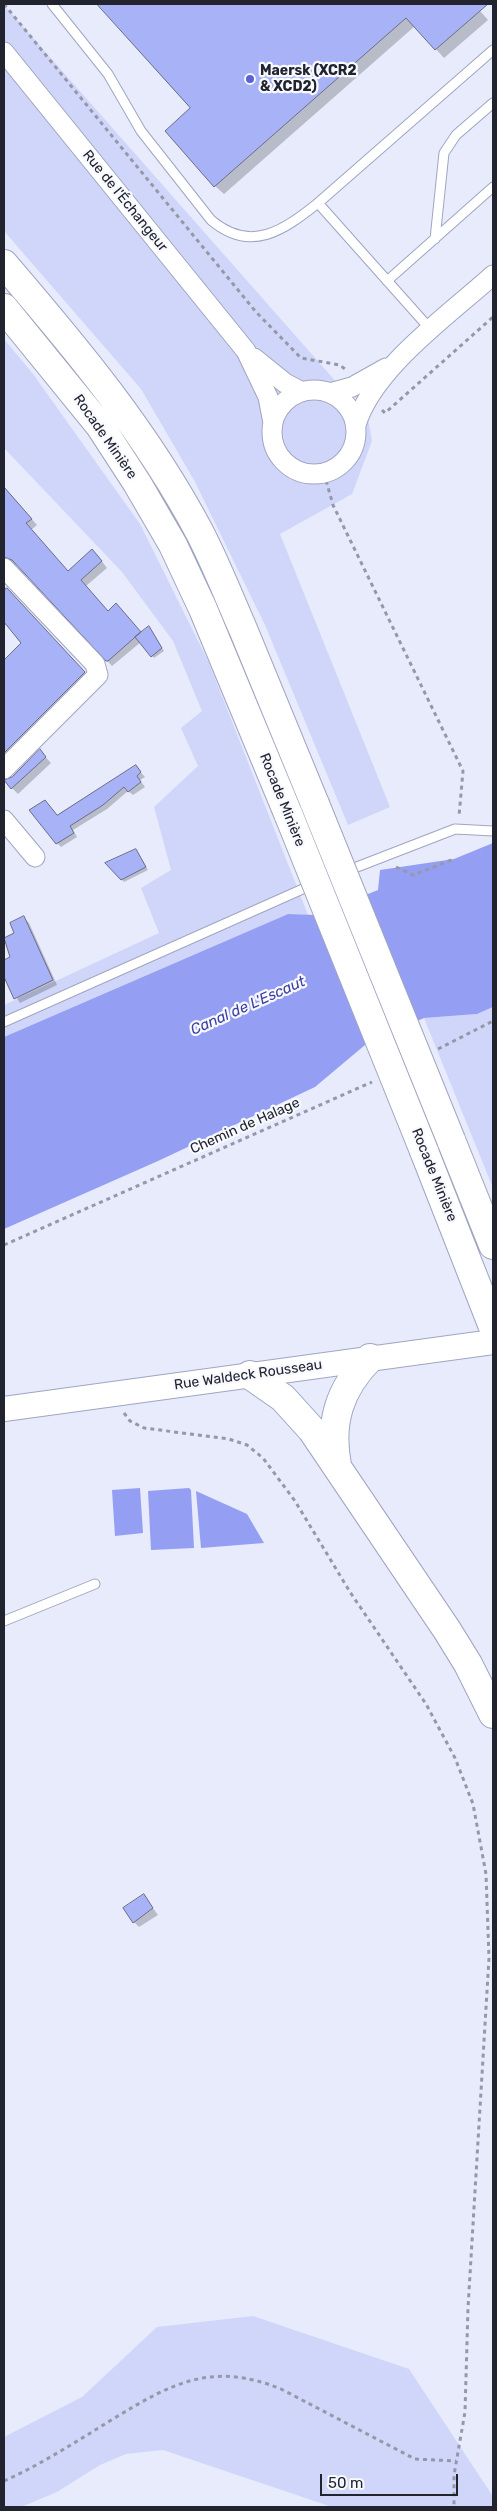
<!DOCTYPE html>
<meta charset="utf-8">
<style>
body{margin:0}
#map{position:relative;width:497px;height:2511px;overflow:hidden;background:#e7ebfc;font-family:Rubik,sans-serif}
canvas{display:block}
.frame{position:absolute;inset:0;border:5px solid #21232e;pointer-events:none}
.scale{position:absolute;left:320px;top:2474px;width:138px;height:22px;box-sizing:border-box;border:2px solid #21232e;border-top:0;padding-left:6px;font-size:15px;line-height:18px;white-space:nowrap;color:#21232e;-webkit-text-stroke:4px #f7f9ff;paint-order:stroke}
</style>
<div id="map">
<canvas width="497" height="2511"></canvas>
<div class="frame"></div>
<div class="scale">50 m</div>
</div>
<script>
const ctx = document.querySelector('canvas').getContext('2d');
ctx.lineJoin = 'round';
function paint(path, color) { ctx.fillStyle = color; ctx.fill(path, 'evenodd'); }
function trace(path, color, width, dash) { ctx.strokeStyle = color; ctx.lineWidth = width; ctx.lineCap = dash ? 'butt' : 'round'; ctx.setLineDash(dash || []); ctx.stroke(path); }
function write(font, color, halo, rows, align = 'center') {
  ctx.font = font + ' Rubik,sans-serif'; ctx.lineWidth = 4.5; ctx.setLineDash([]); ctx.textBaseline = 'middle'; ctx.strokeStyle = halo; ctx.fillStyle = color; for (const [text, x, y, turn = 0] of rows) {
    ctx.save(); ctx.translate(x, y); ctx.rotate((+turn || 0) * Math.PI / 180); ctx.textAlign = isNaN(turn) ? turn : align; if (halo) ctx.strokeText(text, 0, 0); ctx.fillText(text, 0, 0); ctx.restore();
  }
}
const green = new Path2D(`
 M4 5 368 418 372 441 352 494 280 534 390 807 348 825 265 625 194 480 141 389 4 231Z
 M4 339 33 374 140 524 209 663 308 915 288 914 4 1037V1005L159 933 141 888 171 870 154 807 198 766 181 728 202 711 173 641 122 572 4 448Z
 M493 1007V1188L424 1018 477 1014Z
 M253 2316 409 2369 492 2495 493 2507H332L163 2450 126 2454 100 2465 57 2492 21 2507H4V2437L82 2397 157 2327Z`);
const water = new Path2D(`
 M493 843V1007L477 1014 424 1018 365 1045 315 1087 158 1161 4 1229V1037L288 914 316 915 378 890 380 870 454 859Z
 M140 1488 143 1533 115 1536 112 1490Z
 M189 1488 191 1490 194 1548 151 1550 148 1491Z
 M196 1491 247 1514 264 1543 201 1548Z`);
const shadow = new Path2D(`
 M99 4H474L488 20 444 58 415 26 224 194 215 186 192 109Z
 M4 487 37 525 31 530 68 572 92 550 98 556 107 568 86 586 108 613 122 611 142 634 151 631 164 651 154 658 141 642 112 666 19 566 8 562 4 565Z
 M4 586 90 678 4 765V713L7 709 4 705 8 702 4 697V683L26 664 22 643 7 624 4 626Z
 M40 751 51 763 18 794 5 781 13 778Z
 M136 767 145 777 140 780 145 787 133 795 128 791 107 809 73 830 77 837 61 847 57 843 58 816Z
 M136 850 148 870 124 882 107 863Z
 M24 918 29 923 57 985 20 1003 4 978V962L12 958 4 940 16 933Z
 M144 1896 158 1915 139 1927 134 1922Z`);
const building = new Path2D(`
 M97 4H488L435 50 406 18 214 187 165 131 190 108Z
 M4 487 32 519 26 523 68 571 92 549 102 561 81 580 108 611 116 603 141 632 108 661H106L12 560 4 557Z
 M7 588 85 672 4 753V660L21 643 4 622V591Z
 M149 626 162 648 151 657 135 637Z
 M40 749 46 757 11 789 4 780 12 777Z
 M136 765 141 772 137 776 141 782 128 792 124 787 103 805 70 826 74 833 56 844 29 810 45 800 57 815Z
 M136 849 146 867 121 880 105 863Z
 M24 916 53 980 14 999 4 977V960L10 957 4 938 14 933 10 923Z
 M144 1894 153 1908 133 1923 123 1908Z`);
const path = new Path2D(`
 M4 4 256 312 301 358 340 365 346 370
 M382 410 385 413 493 317
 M324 473 333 505 463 771 459 816
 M396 867 413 875 454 859
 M438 1049 493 1021
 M4 1245 372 1082
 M124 1413 130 1421 144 1428 229 1439 247 1445 263 1458 295 1501 350 1592 426 1704 455 1758 473 1804 486 1874 489 1958 468 2308 465 2412 454 2475V2507
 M4 2481C42 2464 77 2441 113 2419 172 2383 212 2361 281 2389L415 2459 456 2461`);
const service = new Path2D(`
 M52 4 108 74 141 131 211 220C251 254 284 230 318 203
 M435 239 444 153 456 135 493 103
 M387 281 493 187
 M431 330 318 203 493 50
 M344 872 455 829 493 831
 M4 1022 314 884
 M4 1621 95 1584`);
const minor = new Path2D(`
 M4 52 246 351 268 397 273 423
 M254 358 285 383 302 392
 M272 432a42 42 0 1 1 84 0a42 42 0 1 1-84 0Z
 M330 393 352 387 386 368
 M356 425C373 368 450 314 493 275
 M4 568 95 664 98 675 4 769
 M4 820 35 857`);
const tertiary = new Path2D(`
 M4 1409 493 1342`);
const motorway = new Path2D(`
 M4 264C77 349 147 433 200 533 216 564 229 597 243 629 267 688 291 746 315 804
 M4 308 100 426 137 483 173 545 203 609 289 816
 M451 1140 493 1245
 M424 1151 493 1327
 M250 1375 283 1398 312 1430 447 1630 468 1664 493 1714
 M337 1465C329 1423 339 1389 370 1358`);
const motorwayBridge = new Path2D(`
 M315 804 451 1140
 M289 816 424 1151`);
const markers = [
 [250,79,5,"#5c60d8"]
];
const poiNames = [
 ["Maersk (XCR2",260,71],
 ["& XCD2)",260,87]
];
const streetNames = [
 ["Rue de l'Échangeur",125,201,51],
 ["Rocade Minière",105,437,55],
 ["Rocade Minière",282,800,68],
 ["Chemin de Halage",245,1126,-24],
 ["Rocade Minière",434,1175,68],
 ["Rue Waldeck Rousseau",248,1375,-8]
];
const waterNames = [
 ["Canal de L'Escaut",248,1006,-24]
];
paint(green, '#d0d6f9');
paint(water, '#949ff3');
paint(shadow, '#0003');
paint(building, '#a8b2f6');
trace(building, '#696d87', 1);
trace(service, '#a0a5c1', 11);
trace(minor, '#a0a5c1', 21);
trace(tertiary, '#a0a5c1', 26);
trace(motorway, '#a0a5c1', 30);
trace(path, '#9598a7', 3, [4, 4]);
trace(service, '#fff', 9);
trace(minor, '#fff', 19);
trace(tertiary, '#fff', 24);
trace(motorway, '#fff', 28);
trace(motorwayBridge, '#a0a5c1', 30, []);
trace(motorwayBridge, '#fff', 28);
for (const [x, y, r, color] of markers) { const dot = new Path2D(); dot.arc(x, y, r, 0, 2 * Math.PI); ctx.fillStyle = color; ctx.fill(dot); trace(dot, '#f7f9ff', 2); }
write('bold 14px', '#21232e', '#f7f9ff', poiNames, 'left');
write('14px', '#21232e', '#f7f9ff', streetNames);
write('italic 15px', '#3d3f9f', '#f7f9ff', waterNames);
</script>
